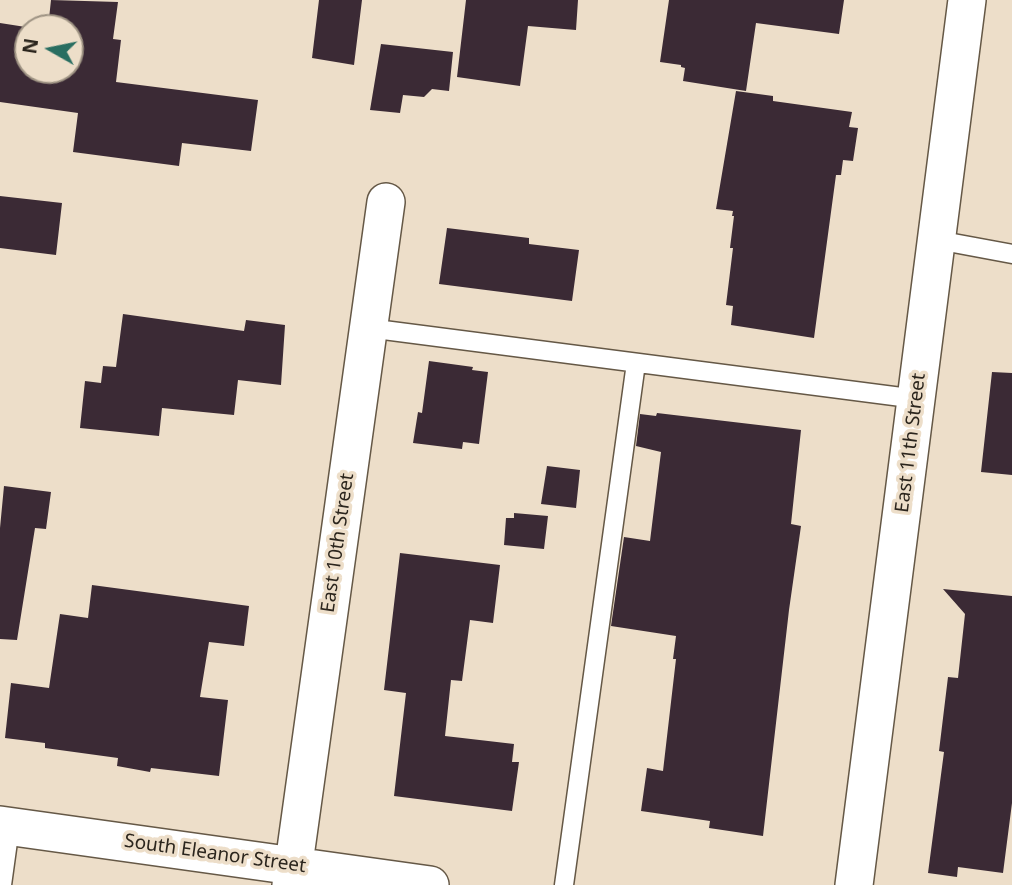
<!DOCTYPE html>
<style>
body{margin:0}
#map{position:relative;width:1012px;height:885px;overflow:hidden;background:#eddec9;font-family:"Noto Sans",sans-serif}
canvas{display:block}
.north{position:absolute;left:14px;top:14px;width:70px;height:70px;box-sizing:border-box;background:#eddec9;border:2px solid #9f9484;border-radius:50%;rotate:279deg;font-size:19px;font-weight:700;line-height:28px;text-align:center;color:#2b251d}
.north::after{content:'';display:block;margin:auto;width:24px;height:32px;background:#296e61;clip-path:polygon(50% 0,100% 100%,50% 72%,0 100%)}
</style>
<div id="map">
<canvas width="1012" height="885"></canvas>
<div class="north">N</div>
</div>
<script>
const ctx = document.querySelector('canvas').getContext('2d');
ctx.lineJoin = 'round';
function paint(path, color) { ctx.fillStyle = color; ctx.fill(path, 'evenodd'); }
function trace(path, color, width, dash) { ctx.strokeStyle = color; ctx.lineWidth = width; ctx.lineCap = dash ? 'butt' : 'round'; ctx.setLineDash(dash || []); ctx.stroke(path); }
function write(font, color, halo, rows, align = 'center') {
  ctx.font = font + ' "Noto Sans",sans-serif'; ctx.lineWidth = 7; ctx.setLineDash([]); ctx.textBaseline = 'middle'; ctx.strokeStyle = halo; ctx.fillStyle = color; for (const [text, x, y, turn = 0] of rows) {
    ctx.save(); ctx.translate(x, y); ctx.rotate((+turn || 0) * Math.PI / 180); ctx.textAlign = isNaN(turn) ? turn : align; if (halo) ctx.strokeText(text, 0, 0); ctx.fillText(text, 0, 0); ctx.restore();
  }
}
const building = new Path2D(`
 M51 0 118 2 113 39 121 40 116 82 258 100 251 151 182 143 179 166 73 152 78 113 0 102V23L32 28H28V70H70V28H48Z
 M319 0H362L354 65 312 58Z
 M466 0H578L576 30 528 26 520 86 457 77Z
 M669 0H844L839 34 756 23 746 91 683 81 685 68 681 67V65L660 62Z
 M381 44 453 52 449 91 432 89 424 97 403 95 400 113 370 110Z
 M736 91 773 96V101L852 112 849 127 858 128 853 161 843 160 841 175H836L814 338 731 325 733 306 726 305 733 248H730L734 216H732L733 211 716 209Z
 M0 196 62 203 56 255 0 248Z
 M447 228 529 238V244L579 250 572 301 439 284Z
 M123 314 244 331 246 320 285 325 281 385 238 380 234 415 162 408 159 436 80 428 85 381 101 383 103 366 116 367Z
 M429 361 473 367 472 370 488 372 479 444 463 442 462 449 413 443 418 412 422 413Z
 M992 372 1012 373V475L981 472Z
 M657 413 801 430 791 524 801 526 789 610 763 836 709 828 710 821 641 811 647 768 663 771 676 659H673L676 636 611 626 624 537 650 541 661 452 636 446 640 414 656 416Z
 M547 466 580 470 576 508 541 504Z
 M4 486 51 492 46 529 35 528 17 640 0 639V528Z
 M514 513 548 516 544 549 504 545 506 518H514Z
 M400 553 500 565 493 623 470 620 462 681 451 680 445 736 514 744 512 762H519L512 811 394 796 406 693 384 690Z
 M92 585 249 606 244 646 209 642 200 697 228 700 219 776 151 768 150 772 117 766 118 758 45 748V743L5 738 11 683 49 688 60 614 88 618Z
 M943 589 1012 596V803L1003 873 958 867 957 877 928 873 944 752 939 751 948 677 958 678 965 614Z`);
const lane = new Path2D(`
 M937 240 1012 254
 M368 328 917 399
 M2 885 10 827
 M564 885 636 363`);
const street = new Path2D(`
 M0 825 430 885
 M291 885 386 202
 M854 885 967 0`);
const streetNames = [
 ["East 11th Street",911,443,-83],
 ["East 10th Street",338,543,-82],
 ["South Eleanor Street",215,854,8]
];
paint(building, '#3b2a35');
trace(lane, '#655846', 21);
trace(street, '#655846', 40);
trace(lane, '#fff', 18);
trace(street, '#fff', 37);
write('19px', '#2b251d', '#eddec9', streetNames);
</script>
